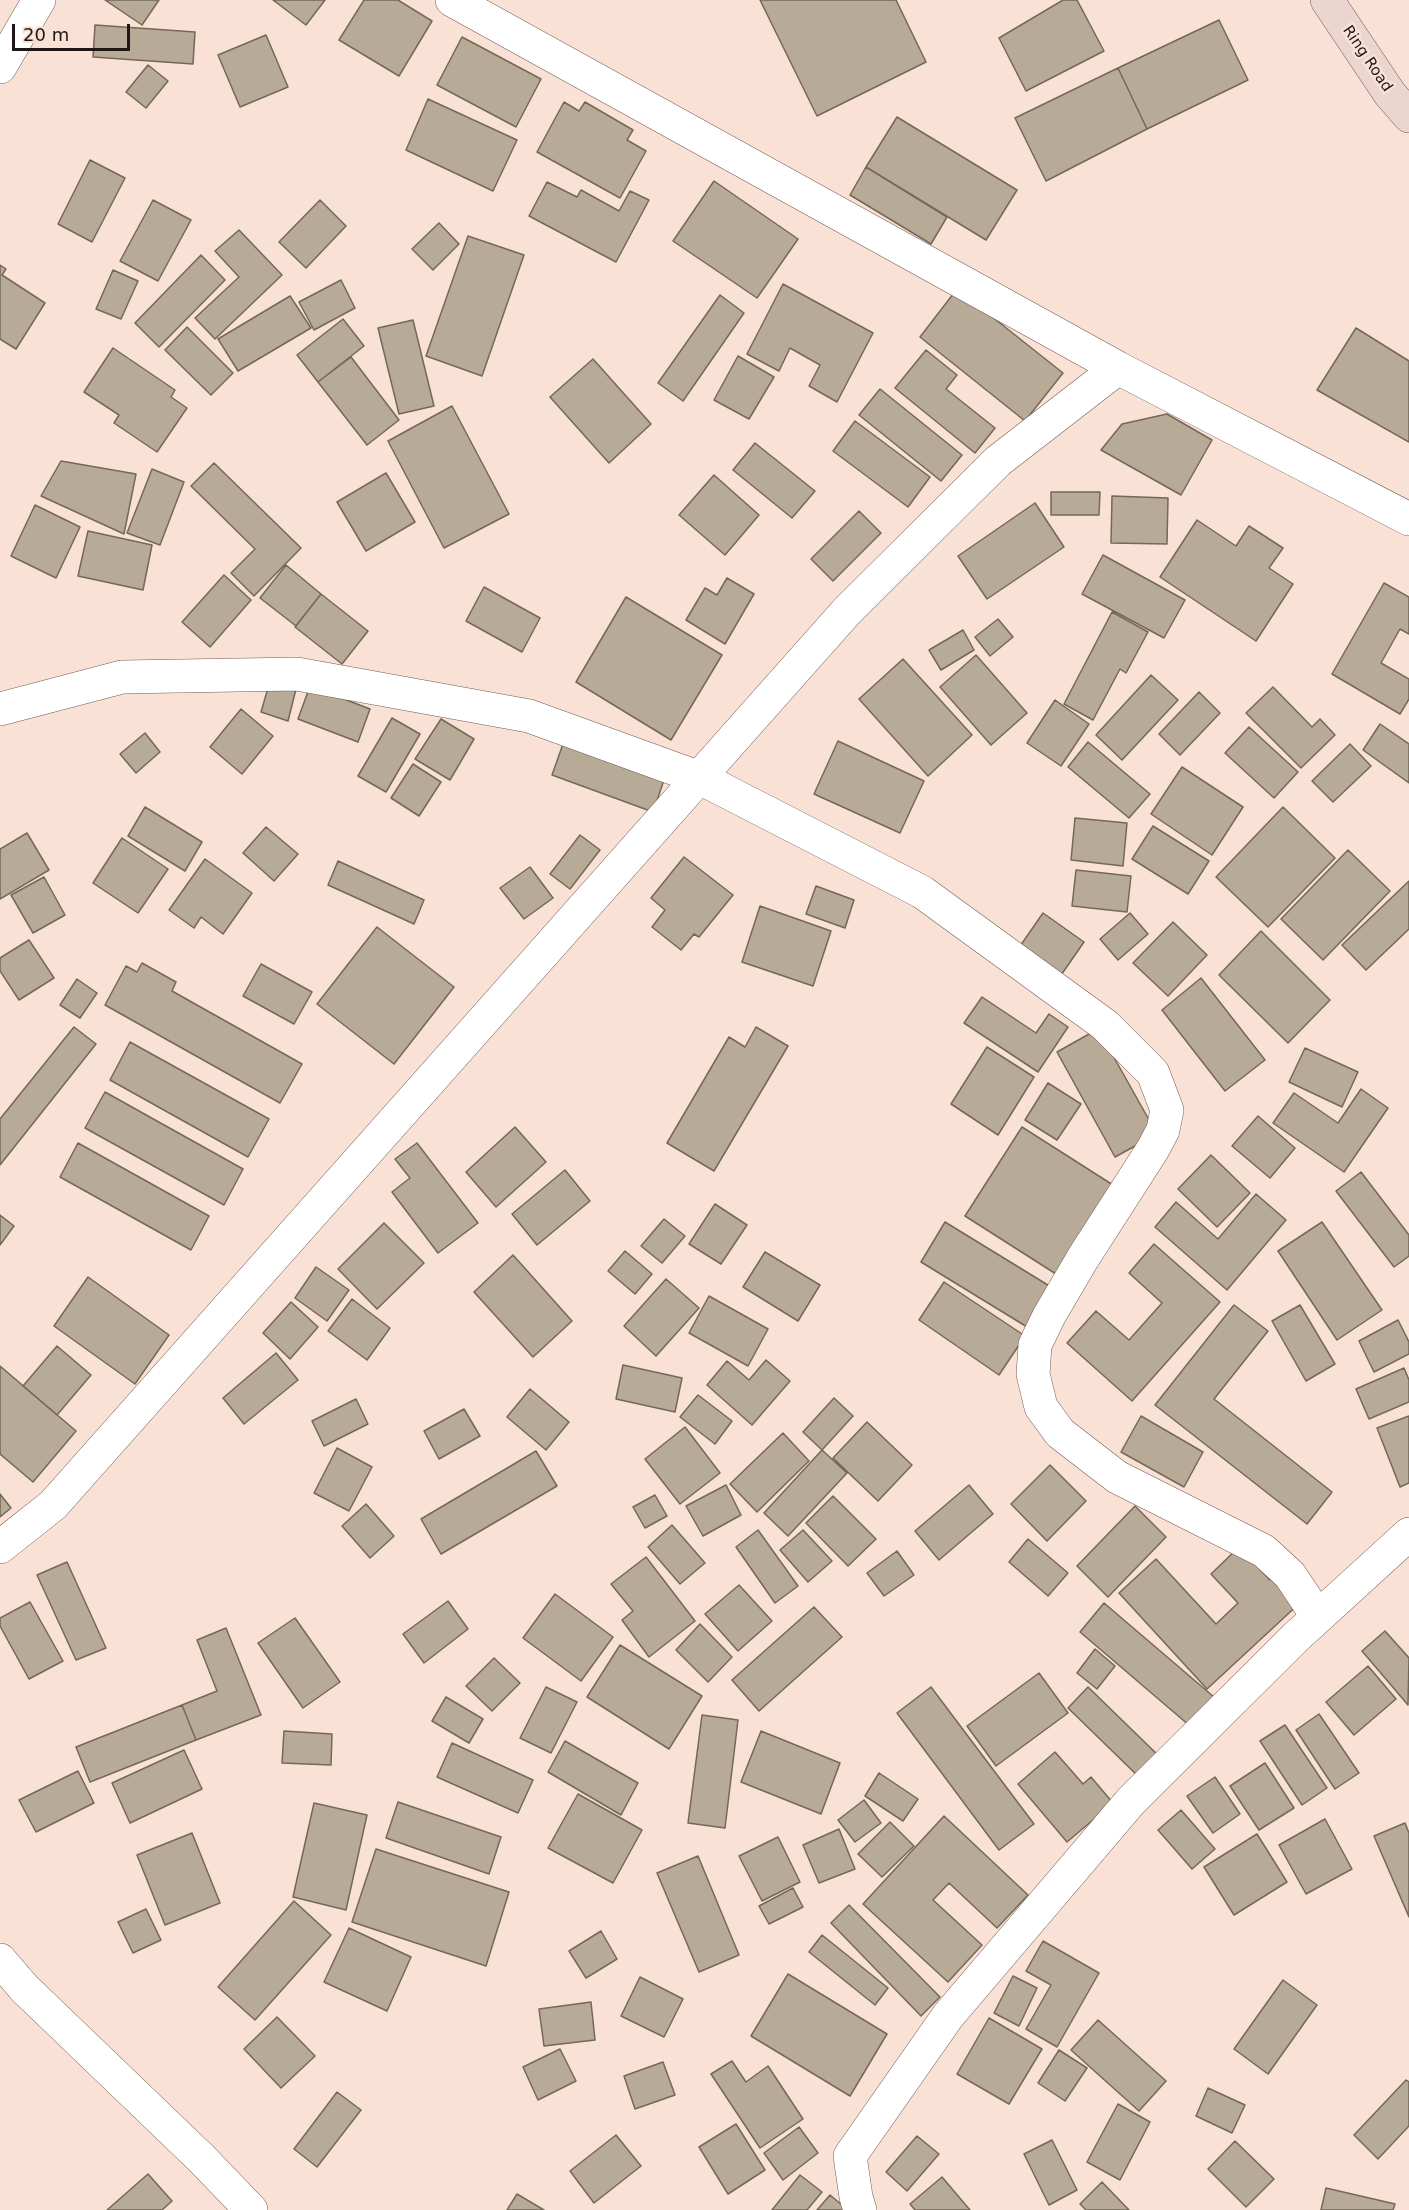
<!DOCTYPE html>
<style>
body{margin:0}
#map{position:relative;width:1409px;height:2210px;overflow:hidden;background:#fae1d5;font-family:"DejaVu Sans",sans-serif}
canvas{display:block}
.scale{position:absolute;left:12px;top:24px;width:118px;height:27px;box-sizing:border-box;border:3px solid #1f1713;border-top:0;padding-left:8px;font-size:18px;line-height:21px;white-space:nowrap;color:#1f1713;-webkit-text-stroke:4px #fae1d5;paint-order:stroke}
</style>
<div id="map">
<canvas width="1409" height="2210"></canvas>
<div class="scale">20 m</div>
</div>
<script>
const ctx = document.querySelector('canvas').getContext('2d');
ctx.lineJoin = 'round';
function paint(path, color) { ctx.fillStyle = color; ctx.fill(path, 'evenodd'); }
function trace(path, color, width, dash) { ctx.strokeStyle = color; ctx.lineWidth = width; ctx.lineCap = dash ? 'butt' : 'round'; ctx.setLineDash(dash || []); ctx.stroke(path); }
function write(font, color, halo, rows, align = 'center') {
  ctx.font = font + ' "DejaVu Sans",sans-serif'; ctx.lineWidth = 5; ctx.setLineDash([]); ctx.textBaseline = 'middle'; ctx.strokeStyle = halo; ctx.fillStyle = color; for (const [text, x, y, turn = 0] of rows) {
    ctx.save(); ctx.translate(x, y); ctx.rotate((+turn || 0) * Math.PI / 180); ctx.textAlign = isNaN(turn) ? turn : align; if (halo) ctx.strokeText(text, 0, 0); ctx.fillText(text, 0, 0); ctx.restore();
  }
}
const building = new Path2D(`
 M105 0H159L142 25Z
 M273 0H325L306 25Z
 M364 0H398L432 21 399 76 339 40Z
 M760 0H896L926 62 817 116Z
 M1063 0H1077L1104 51 1026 91 999 38Z
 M1219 20 1248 80 1147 129 1118 68Z
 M95 25 195 32 193 64 93 57Z
 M266 35 288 87 240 107 218 55Z
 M462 37 541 79 516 127 437 85Z
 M148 65 168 81 146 108 126 92Z
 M1118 68 1147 129 1046 181 1015 118Z
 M428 99 517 140 493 191 406 150Z
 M564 102 579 111 585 102 633 130 627 140 646 151 620 198 537 152Z
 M897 117 1017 190 986 240 866 167Z
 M90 160 125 178 92 242 58 224Z
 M866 167 947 217 931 244 850 195Z
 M714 181 798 239 757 298 673 241Z
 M547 182 577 197 581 190 619 211 630 191 649 200 616 262 529 216Z
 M153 200 191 220 158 281 120 261Z
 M320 200 346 226 306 268 279 242Z
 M439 223 459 244 433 270 412 249Z
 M239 230 282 275 215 339 195 318 239 277 215 251Z
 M468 236 524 255 482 376 426 356Z
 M201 255 225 280 159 347 135 323Z
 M0 265 6 269 2 275 45 303 16 349 0 339Z
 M113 270 138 281 121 319 96 309Z
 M341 280 355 308 314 330 299 302Z
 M783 284 873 333 837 402 809 386 820 365 790 348 779 371 747 354Z
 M957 289 1063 373 1025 421 920 337Z
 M720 295 744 313 683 401 658 383Z
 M290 296 311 328 238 371 218 339Z
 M343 319 364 346 318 382 297 355Z
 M413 320 434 406 399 414 378 328Z
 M187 327 233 373 211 395 165 350Z
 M1356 328 1409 361V442L1317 390Z
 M113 348 175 390 171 397 187 408 157 452 114 423 119 415 84 392Z
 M926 350 957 375 946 389 995 428 975 453 895 388Z
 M738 356 774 377 749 419 714 400Z
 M351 357 399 420 367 445 318 382Z
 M593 359 651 424 609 463 550 397Z
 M880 389 962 455 941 481 859 415Z
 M452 406 509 514 444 548 388 441Z
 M1167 414 1212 440 1181 495 1101 450 1122 424Z
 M855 421 930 477 908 507 833 451Z
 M755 443 815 491 792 518 733 470Z
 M61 461 136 474 124 534 41 496Z
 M214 463 301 548 254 596 231 573 255 549 191 486Z
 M152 469 184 482 160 545 127 533Z
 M386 473 415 522 366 551 337 502Z
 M714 475 759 515 725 555 679 515Z
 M1051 492H1100L1099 515H1051Z
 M1112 496 1168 498 1167 544 1111 543Z
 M1035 503 1064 547 987 599 958 556Z
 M35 505 80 527 56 578 11 556Z
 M859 511 881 533 833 581 811 559Z
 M1197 520 1236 546 1249 526 1283 548 1269 568 1293 584 1256 641 1160 577Z
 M88 531 152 545 143 590 78 576Z
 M1103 555 1185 600 1164 638 1082 594Z
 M286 565 321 594 296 626 260 598Z
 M224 575 251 600 210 647 182 622Z
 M727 578 754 594 725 644 686 620 705 588 717 595Z
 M1384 583 1409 597V634L1400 629 1381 663 1409 679V699L1400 714 1332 674Z
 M484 587 540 618 522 652 466 621Z
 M321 594 368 631 342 664 295 627Z
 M626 597 722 655 671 740 576 682Z
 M1112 612 1148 632 1126 673 1120 669 1093 720 1064 704Z
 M998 619 1013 637 990 656 975 637Z
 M963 630 974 650 941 670 929 650Z
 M976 655 1027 713 991 745 940 687Z
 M903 659 972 735 928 776 859 699Z
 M1151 675 1178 700 1122 760 1096 735Z
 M270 681 296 689 288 721 261 712Z
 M310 686 370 709 358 742 298 719Z
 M1273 687 1312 727 1320 719 1335 735 1301 768 1246 713Z
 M1199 692 1220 713 1180 755 1159 734Z
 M1055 700 1089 724 1061 766 1027 743Z
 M241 709 273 736 242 774 210 747Z
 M392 718 420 734 386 792 358 776Z
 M441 719 474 739 450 780 415 759Z
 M1380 724 1409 744V783L1363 750Z
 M1249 727 1298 772 1274 798 1225 753Z
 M145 733 160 752 136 773 120 754Z
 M564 741 665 777 653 812 552 775Z
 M838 741 924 781 900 833 814 794Z
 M1088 742 1150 794 1129 818 1068 767Z
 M1350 744 1371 766 1333 802 1312 781Z
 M413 764 441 782 419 816 391 798Z
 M1182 767 1243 807 1212 855 1151 814Z
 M145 807 202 842 185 871 128 836Z
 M1283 807 1335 858 1268 927 1216 877Z
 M1075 818 1127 823 1123 866 1071 860Z
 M1153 826 1209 861 1188 894 1132 859Z
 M266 827 298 854 274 881 243 853Z
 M27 833 49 870 0 899V849Z
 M580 835 600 850 570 889 550 874Z
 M122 838 168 869 138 913 93 883Z
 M1348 850 1390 891 1323 960 1281 919Z
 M684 857 733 895 699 937 694 934 681 950 652 927 665 910 651 898Z
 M205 859 252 893 223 934 201 917 194 928 169 910Z
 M338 861 424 900 414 924 328 885Z
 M530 867 553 898 524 919 500 888Z
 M1076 870 1131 876 1127 912 1072 906Z
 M44 877 65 915 33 933 11 895Z
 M1409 881V929L1366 970 1342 945Z
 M816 886 854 900 845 928 806 914Z
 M760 906 831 931 813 986 742 962Z
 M1043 913 1084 942 1057 981 1016 952Z
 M1130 913 1148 934 1118 960 1100 939Z
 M1173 922 1207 955 1168 996 1133 963Z
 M377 927 454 987 394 1064 317 1004Z
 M1261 931 1330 1000 1288 1043 1219 975Z
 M29 940 54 978 19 1000 0 971V958Z
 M142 963 176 982 172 991 302 1064 280 1103 105 1005 126 966 137 972Z
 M261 964 312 992 294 1024 243 996Z
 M1201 978 1265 1060 1225 1091 1162 1010Z
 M77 979 97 993 80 1018 60 1005Z
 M982 997 1036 1033 1049 1014 1068 1027 1038 1072 964 1023Z
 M74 1027 96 1044 0 1165V1119Z
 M756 1027 788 1046 714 1171 667 1143 729 1037 745 1047Z
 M1098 1029 1157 1134 1115 1157 1057 1052Z
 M130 1042 269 1119 248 1157 110 1080Z
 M987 1047 1034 1077 998 1135 951 1104Z
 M1305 1048 1358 1072 1342 1107 1289 1082Z
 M1048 1083 1081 1104 1057 1140 1025 1120Z
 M1361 1089 1388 1108 1344 1172 1273 1123 1294 1093 1338 1123Z
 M105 1092 243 1169 224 1205 85 1128Z
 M1258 1116 1295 1148 1270 1178 1232 1146Z
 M515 1127 546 1162 496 1207 466 1172Z
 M1022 1127 1113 1185 1056 1274 965 1216Z
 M78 1143 209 1216 191 1250 60 1177Z
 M417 1143 478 1223 438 1253 392 1192 410 1178 395 1159Z
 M1211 1155 1250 1193 1217 1227 1178 1189Z
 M565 1170 590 1201 537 1245 512 1214Z
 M1361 1172 1409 1235V1256L1394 1267 1336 1191Z
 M1256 1194 1286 1220 1227 1290 1155 1227 1176 1202 1218 1239Z
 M715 1204 747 1225 721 1264 689 1244Z
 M0 1215 14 1226 0 1245Z
 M664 1219 685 1236 662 1263 641 1246Z
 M945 1222 1056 1290 1032 1330 921 1262Z
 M1322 1222 1382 1310 1337 1340 1278 1251Z
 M384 1223 424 1263 377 1309 338 1269Z
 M1154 1244 1220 1302 1132 1401 1067 1343 1096 1311 1129 1340 1162 1303 1129 1273Z
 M625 1251 652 1274 635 1294 608 1271Z
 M765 1252 820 1285 798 1321 743 1287Z
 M513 1255 572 1321 533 1357 474 1292Z
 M316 1267 349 1290 327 1321 295 1298Z
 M88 1277 169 1335 135 1384 54 1326Z
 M666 1279 699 1308 656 1356 624 1326Z
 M944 1282 1025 1336 999 1375 919 1320Z
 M709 1296 768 1329 748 1366 689 1333Z
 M352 1299 390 1328 367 1360 328 1331Z
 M291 1302 318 1327 290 1359 263 1333Z
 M1234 1305 1268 1331 1214 1399 1332 1492 1307 1524 1155 1405Z
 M1300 1305 1335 1364 1306 1381 1272 1321Z
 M1398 1320 1409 1342V1354L1374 1372 1359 1341Z
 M57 1346 91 1375 57 1415 23 1386Z
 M276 1353 298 1380 244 1424 223 1398Z
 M766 1360 790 1381 752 1425 707 1385 727 1361 749 1380Z
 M623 1365 682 1378 675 1412 616 1399Z
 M0 1366 76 1431 33 1482 0 1454Z
 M1404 1368 1409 1380V1402L1369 1419 1356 1389Z
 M530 1389 569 1422 546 1450 507 1417Z
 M698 1395 732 1421 715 1444 680 1417Z
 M834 1398 853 1416 822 1450 803 1432Z
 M356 1399 368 1424 324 1446 312 1421Z
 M464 1409 480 1436 439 1459 424 1431Z
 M1141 1416 1203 1452 1184 1487 1121 1452Z
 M1409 1416V1483L1400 1487 1377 1428Z
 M867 1422 912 1465 878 1501 833 1458Z
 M685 1427 720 1473 680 1504 645 1459Z
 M783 1433 809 1461 757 1512 730 1484Z
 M337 1448 372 1467 349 1511 314 1493Z
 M822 1450 847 1473 788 1536 764 1513Z
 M536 1451 557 1486 441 1554 421 1519Z
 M1050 1465 1086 1501 1047 1541 1011 1504Z
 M726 1485 741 1515 703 1536 686 1506Z
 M969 1485 993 1514 939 1560 915 1531Z
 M0 1494 11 1508 0 1517Z
 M655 1495 667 1516 645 1528 633 1507Z
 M833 1496 876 1539 848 1566 806 1523Z
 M366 1504 394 1536 370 1558 342 1526Z
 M1135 1506 1166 1537 1108 1597 1077 1566Z
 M672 1525 705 1563 680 1584 648 1547Z
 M758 1530 798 1586 775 1603 736 1547Z
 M803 1530 832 1561 808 1582 780 1550Z
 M1028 1539 1068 1573 1048 1596 1009 1562Z
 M1239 1547 1270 1580 1276 1574 1302 1601 1207 1689 1119 1593 1156 1559 1216 1624 1238 1603 1211 1574Z
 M897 1551 914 1575 884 1596 867 1573Z
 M646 1557 695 1621 649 1657 622 1620 633 1611 611 1584Z
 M67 1562 106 1648 76 1660 37 1575Z
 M739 1585 772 1621 738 1651 705 1614Z
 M555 1594 613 1637 581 1681 523 1638Z
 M448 1601 468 1629 424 1663 403 1634Z
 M30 1602 63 1661 29 1679 0 1626V1618Z
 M1104 1603 1214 1697 1190 1726 1080 1632Z
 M814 1607 842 1637 759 1711 732 1680Z
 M295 1618 340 1682 303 1708 258 1643Z
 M700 1624 732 1657 708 1682 676 1650Z
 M226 1628 261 1715 196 1740 182 1705 217 1691 197 1640Z
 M1385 1631 1409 1658 1408 1705 1362 1651Z
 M620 1645 702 1696 669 1749 587 1697Z
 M1095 1649 1115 1666 1097 1689 1077 1673Z
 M494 1658 520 1683 492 1711 466 1686Z
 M1368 1666 1396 1699 1354 1735 1326 1702Z
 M1039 1673 1068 1713 996 1766 967 1726Z
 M546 1687 577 1702 551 1753 520 1738Z
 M931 1687 1034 1824 999 1850 897 1713Z
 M1088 1687 1162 1759 1142 1780 1068 1708Z
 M446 1697 483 1719 469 1743 432 1721Z
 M182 1705 196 1740 90 1782 76 1747Z
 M1319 1714 1359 1773 1335 1789 1296 1730Z
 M702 1715 738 1720 725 1828 688 1823Z
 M1285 1725 1327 1788 1302 1805 1260 1741Z
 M284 1731 332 1734 331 1765 282 1763Z
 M761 1731 840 1763 821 1814 741 1782Z
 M565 1741 638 1783 621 1815 548 1772Z
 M452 1743 533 1780 518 1813 437 1777Z
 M184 1750 202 1789 130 1823 112 1783Z
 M1055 1752 1083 1784 1091 1777 1113 1803 1067 1842 1018 1784Z
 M1265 1763 1294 1808 1259 1830 1230 1786Z
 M78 1771 94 1803 36 1832 19 1800Z
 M879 1773 918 1799 903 1821 865 1796Z
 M1215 1777 1240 1814 1213 1833 1187 1796Z
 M578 1794 642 1830 613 1883 548 1848Z
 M864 1800 881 1823 855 1842 838 1820Z
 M398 1802 501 1837 489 1874 386 1838Z
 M314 1803 367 1815 346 1910 293 1897Z
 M1181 1810 1215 1849 1192 1869 1158 1830Z
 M944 1816 1028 1895 997 1928 949 1883 933 1900 982 1945 948 1982 863 1904Z
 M1325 1819 1352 1869 1306 1894 1279 1845Z
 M890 1822 914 1846 882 1877 858 1854Z
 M1405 1823 1409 1833V1917L1374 1836Z
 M839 1829 855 1869 819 1883 803 1845Z
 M192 1833 220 1903 165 1925 137 1855Z
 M1257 1834 1287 1882 1234 1915 1204 1867Z
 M778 1837 800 1882 762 1901 739 1856Z
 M376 1849 509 1892 486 1966 352 1922Z
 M698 1856 739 1955 699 1972 657 1873Z
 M793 1888 803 1907 769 1924 759 1906Z
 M294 1901 331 1935 255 2020 218 1987Z
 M849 1905 940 1997 921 2016 831 1923Z
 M146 1909 161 1940 133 1953 118 1922Z
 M349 1928 411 1957 387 2011 324 1982Z
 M601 1931 617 1959 586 1978 569 1951Z
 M822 1935 888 1988 875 2005 809 1952Z
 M1043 1941 1099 1973 1057 2047 1026 2029 1051 1985 1026 1971Z
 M788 1974 887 2034 850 2096 751 2036Z
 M1013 1976 1037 1988 1019 2026 994 2013Z
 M640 1977 683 1999 664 2037 621 2016Z
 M1283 1980 1317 2005 1268 2074 1234 2049Z
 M591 2002 595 2040 544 2046 539 2009Z
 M277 2017 315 2056 281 2088 244 2049Z
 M989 2018 1042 2049 1009 2104 957 2074Z
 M1098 2020 1166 2081 1139 2111 1071 2050Z
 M560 2049 576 2081 538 2100 523 2067Z
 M1059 2050 1087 2068 1065 2101 1038 2083Z
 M732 2061 746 2082 768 2066 803 2119 760 2148 711 2074Z
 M663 2062 675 2095 635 2109 624 2076Z
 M1406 2080 1409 2082V2126L1378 2159 1354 2135Z
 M1208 2088 1245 2105 1232 2133 1196 2116Z
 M337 2092 361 2110 317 2167 294 2149Z
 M1118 2104 1150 2122 1120 2180 1087 2162Z
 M736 2124 765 2170 728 2194 699 2147Z
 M799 2127 818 2153 783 2180 764 2153Z
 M616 2135 641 2166 594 2203 570 2171Z
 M917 2136 939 2154 907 2191 886 2172Z
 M1052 2140 1077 2190 1049 2205 1024 2154Z
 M1235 2141 1274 2179 1246 2207 1208 2169Z
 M148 2174 172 2201 162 2210H107Z
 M800 2175 822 2192 807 2210H772Z
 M942 2177 970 2210H915L910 2204Z
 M1102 2182 1129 2210H1086L1080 2204Z
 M1326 2188 1395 2204 1393 2210H1321Z
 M517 2194 544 2210H507Z
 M830 2195 848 2210H817Z`);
const minor = new Path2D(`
 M0 67 39 0
 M0 709 122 677 297 674 529 716 700 778 922 892 1105 1025 1153 1073 1167 1110 1163 1130 1153 1149 1083 1258 1049 1316 1035 1345 1033 1374 1041 1407 1060 1433 1117 1477 1264 1551 1290 1575 1318 1617
 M0 1960 24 1988 202 2159 251 2210
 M860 2210 856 2197 850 2156 948 2016 1131 1801 1296 1637 1409 1534`);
const tertiary = new Path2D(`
 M452 0 1118 368 1409 519
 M0 1547 53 1505 847 611 998 461 1118 368`);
const secondary = new Path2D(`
 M1327 0 1390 94 1409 116`);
const streetNames = [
 ["Ring Road",1367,59,56]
];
paint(building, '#b7aa96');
trace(building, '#746856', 1.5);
trace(minor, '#715c52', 34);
trace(tertiary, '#715c52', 34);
trace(secondary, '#715c52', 34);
trace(minor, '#fff', 33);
trace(tertiary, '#fff', 33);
trace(secondary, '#ecd5ce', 33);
write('15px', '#1f1713', '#fae1d5', streetNames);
</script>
